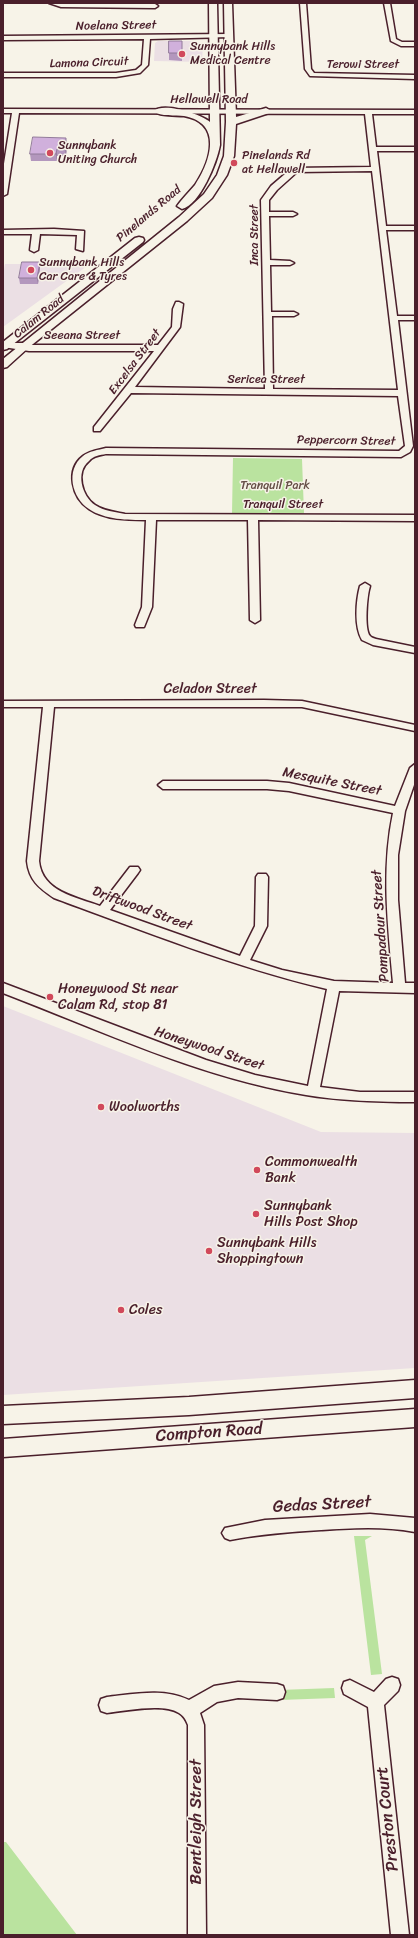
<!DOCTYPE html>
<style>
body{margin:0}
#map{position:relative;width:418px;height:1938px;overflow:hidden;background:#f7f3e8;font-family:Sriracha,sans-serif}
canvas{display:block}
.frame{position:absolute;inset:0;border:4px solid #4a1f2b;pointer-events:none}
</style>
<div id="map">
<canvas width="418" height="1938"></canvas>
<div class="frame"></div>
</div>
<script>
const ctx = document.querySelector('canvas').getContext('2d');
ctx.lineJoin = 'round';
function paint(path, color) { ctx.fillStyle = color; ctx.fill(path, 'evenodd'); }
function trace(path, color, width, dash) { ctx.strokeStyle = color; ctx.lineWidth = width; ctx.lineCap = dash ? 'butt' : 'round'; ctx.setLineDash(dash || []); ctx.stroke(path); }
function write(font, color, halo, rows, align = 'center') {
  ctx.font = font + ' Sriracha,sans-serif'; ctx.lineWidth = 3; ctx.setLineDash([]); ctx.textBaseline = 'middle'; ctx.strokeStyle = halo; ctx.fillStyle = color; for (const [text, x, y, turn = 0] of rows) {
    ctx.save(); ctx.translate(x, y); ctx.rotate((+turn || 0) * Math.PI / 180); ctx.textAlign = isNaN(turn) ? turn : align; if (halo) ctx.strokeText(text, 0, 0); ctx.fillText(text, 0, 0); ctx.restore();
  }
}
const built = new Path2D(`
 M158 41H195L203 44 202 62 154 61 155 43Z
 M5 264H90L3 327V275Z
 M3 1006 321 1132 415 1133V1368L3 1395Z`);
const green = new Path2D(`
 M233 458 302 459 304 513H232Z
 M354 1536H372L365 1540 382 1674 371 1675Z
 M334 1688 335 1698 280 1700 279 1690Z
 M3 1842H6L77 1935H3Z`);
const minor = new Path2D(`
 M49 3 155 4 158 6 155 8 61 7Z
 M300 3H306L311 69 314 73 415 75V79L310 76 305 69Z
 M384 3H390L396 39 402 42H415V46H401L391 41Z
 M229 34 231 35V37L150 39 148 65 140 73 116 77H3V73H116L136 70 142 65 144 39 3 40V36Z
 M3 109 415 110V114H372L376 147H415V151H377L386 226H415V230H386L397 316H415V320H398L413 446 410 452 401 457 106 454C100 455 93 456 89 461 75 472 82 496 95 505 104 511 115 512 125 514L415 515V521L258 520 260 620 255 623 250 620 248 520H156L152 607 144 627H136L135 625 142 607 146 520C128 520 105 520 89 509 72 498 65 470 83 456 89 451 98 450 106 448L399 451 405 446 398 396 131 393 100 431H94V427L154 351H29L3 347V343H24L30 345H158L172 327 173 309 176 302H179L183 304 180 327 135 387 265 389 261 200 271 186 292 168 371 167 365 114 19 113 7 194 3 196V170L12 113H3ZM372 171 398 390 273 389 272 316H294L298 314 294 312H271L270 265H290L294 263 290 261 270 260 269 216H293L297 214 293 212H269V200L277 190 297 172Z
 M54 229 84 231 83 251 76 249 77 235 40 234 38 250 34 252 30 250 32 234H3V230Z
 M365 583 370 586C367 595 364 629 370 636 372 638 374 638 376 639L415 647V653L373 645 362 640C354 626 356 601 360 586Z
 M264 700 302 701 415 725V731L302 707H54L39 861C42 892 76 897 100 906L130 867H138L140 870 138 873 110 910 240 956 255 926 256 877 258 874H266L268 877 267 926 250 960 282 970 334 981 393 983C388 926 381 870 393 813L289 791 267 789H163L158 785 163 781H267L289 783 395 806 410 768 415 764V782L405 811 398 855V900L405 983H415V993L339 991 320 1087 360 1092H415V1102C379 1102 342 1101 306 1095 201 1078 102 1031 3 993V983L206 1060 255 1075 308 1086 327 989C234 967 144 931 54 898 39 888 29 880 27 861L43 707H3V701Z
 M370 1514 415 1518V1532C383 1526 353 1528 321 1530 290 1532 260 1534 230 1540L225 1538 222 1533 225 1528 265 1520Z
 M392 1677 398 1679 400 1685 398 1691 384 1705 409 1935H391L368 1707 344 1694 342 1688 344 1682 350 1680 374 1692 386 1679Z
 M238 1682 277 1684 283 1686 285 1692 283 1698 277 1700 238 1698 217 1702 200 1713 204 1725 206 1935H188V1725C186 1720 184 1716 179 1713 163 1703 125 1711 107 1713L101 1711 99 1705 101 1699 107 1697C135 1694 163 1688 189 1700L214 1686Z`);
const major = new Path2D(`
 M209 3H217L220 145C217 162 200 205 182 209L177 206C182 199 189 192 195 185 211 161 223 123 184 116 176 115 160 117 154 111 163 102 201 114 210 122Z
 M224 3H232L236 117 266 108 271 111 269 113 236 124 234 156 227 175 212 198 187 221 28 348 7 367 3 368V359L179 217 204 194 217 175 224 156 226 122Z
 M139 237 143 238 144 240 143 242 7 349 3 350V342L135 238Z
 M415 1380V1398L189 1415 3 1424V1406L189 1397Z
 M415 1409V1427L3 1457V1439Z`);
const wall = new Path2D(`
 M169 41H182V61L169 60Z
 M67 145 66 156H57V161H31L30 154Z
 M40 267 38 284H20L19 278Z`);
const shadedWall = new Path2D(`
 M66 138 67 145 66 156 65 149Z
 M57 149V161L56 154Z
 M40 262V267L38 284 37 278Z`);
const building = new Path2D(`
 M169 41H182V53H169Z
 M33 137 66 138 65 149H57L56 154H30Z
 M22 262H40L37 278H19Z`);
const markers = [
 [182,54,4,"#d1495b"],
 [50,153,4,"#d1495b"],
 [234,163,4,"#d1495b"],
 [31,270,4,"#d1495b"],
 [50,997,4,"#d1495b"],
 [101,1107,4,"#d1495b"],
 [257,1170,4,"#d1495b"],
 [256,1214,4,"#d1495b"],
 [209,1251,4,"#d1495b"],
 [121,1310,4,"#d1495b"]
];
const farStreetnames = [
 ["Noelana Street",116,26,-1],
 ["Lamona Circuit",89,63,-2],
 ["Terowi Street",363,65],
 ["Hellawell Road",209,100],
 ["Pinelands Road",149,214,-40],
 ["Inca Street",255,235,-90],
 ["Calam Road",39,317,-39],
 ["Seeana Street",82,336],
 ["Excelsa Street",135,362,-53],
 ["Sericea Street",266,380],
 ["Peppercorn Street",346,441,1],
 ["Tranquil Street",283,505]
];
const farPoinames = [
 ["Sunnybank Hills",190,47],
 ["Medical Centre",190,61],
 ["Sunnybank",58,146],
 ["Uniting Church",58,160],
 ["Pinelands Rd",242,156],
 ["at Hellawell",242,170],
 ["Sunnybank Hills",39,263],
 ["Car Care & Tyres",39,277]
];
const farParknames = [
 ["Tranquil Park",275,486]
];
const streetNames = [
 ["Celadon Street",210,689],
 ["Mesquite Street",332,782,11],
 ["Driftwood Street",142,909,20],
 ["Pompadour Street",381,926,-94],
 ["Honeywood Street",209,1049,18]
];
const poiNames = [
 ["Honeywood St near",58,989],
 ["Calam Rd, stop 81",58,1005],
 ["Woolworths",109,1107],
 ["Commonwealth",265,1162],
 ["Bank",265,1178],
 ["Sunnybank",264,1206],
 ["Hills Post Shop",264,1222],
 ["Sunnybank Hills",217,1243],
 ["Shoppingtown",217,1259],
 ["Coles",129,1310]
];
const nearStreetnames = [
 ["Compton Road",209,1433,-4],
 ["Gedas Street",322,1505,-3],
 ["Preston Court",388,1819,-96],
 ["Bentleigh Street",197,1822,-90]
];
paint(built, '#ebdfe4');
paint(green, '#bae39f');
trace(minor, '#4a1f2b', 3);
trace(major, '#4a1f2b', 3);
paint(minor, '#f7f3e8');
paint(major, '#f7f3e8');
paint(wall, '#b397bd');
paint(shadedWall, '#927b9a');
paint(building, '#d0b0dc');
trace(building, '#927b9a', 1);
for (const [x, y, r, color] of markers) { const dot = new Path2D(); dot.arc(x, y, r, 0, 2 * Math.PI); ctx.fillStyle = color; ctx.fill(dot); trace(dot, '#f7f3e8', 1.5); }
write('12px', '#4a1f2b', '#f7f3e8', farStreetnames);
write('12px', '#4a1f2b', '#f7f3e8', farPoinames, 'left');
write('12px', '#665048', '#f7f3e8', farParknames);
write('14px', '#4a1f2b', '#f7f3e8', streetNames);
write('14px', '#4a1f2b', '#f7f3e8', poiNames, 'left');
write('17px', '#4a1f2b', '#f7f3e8', nearStreetnames);
</script>
